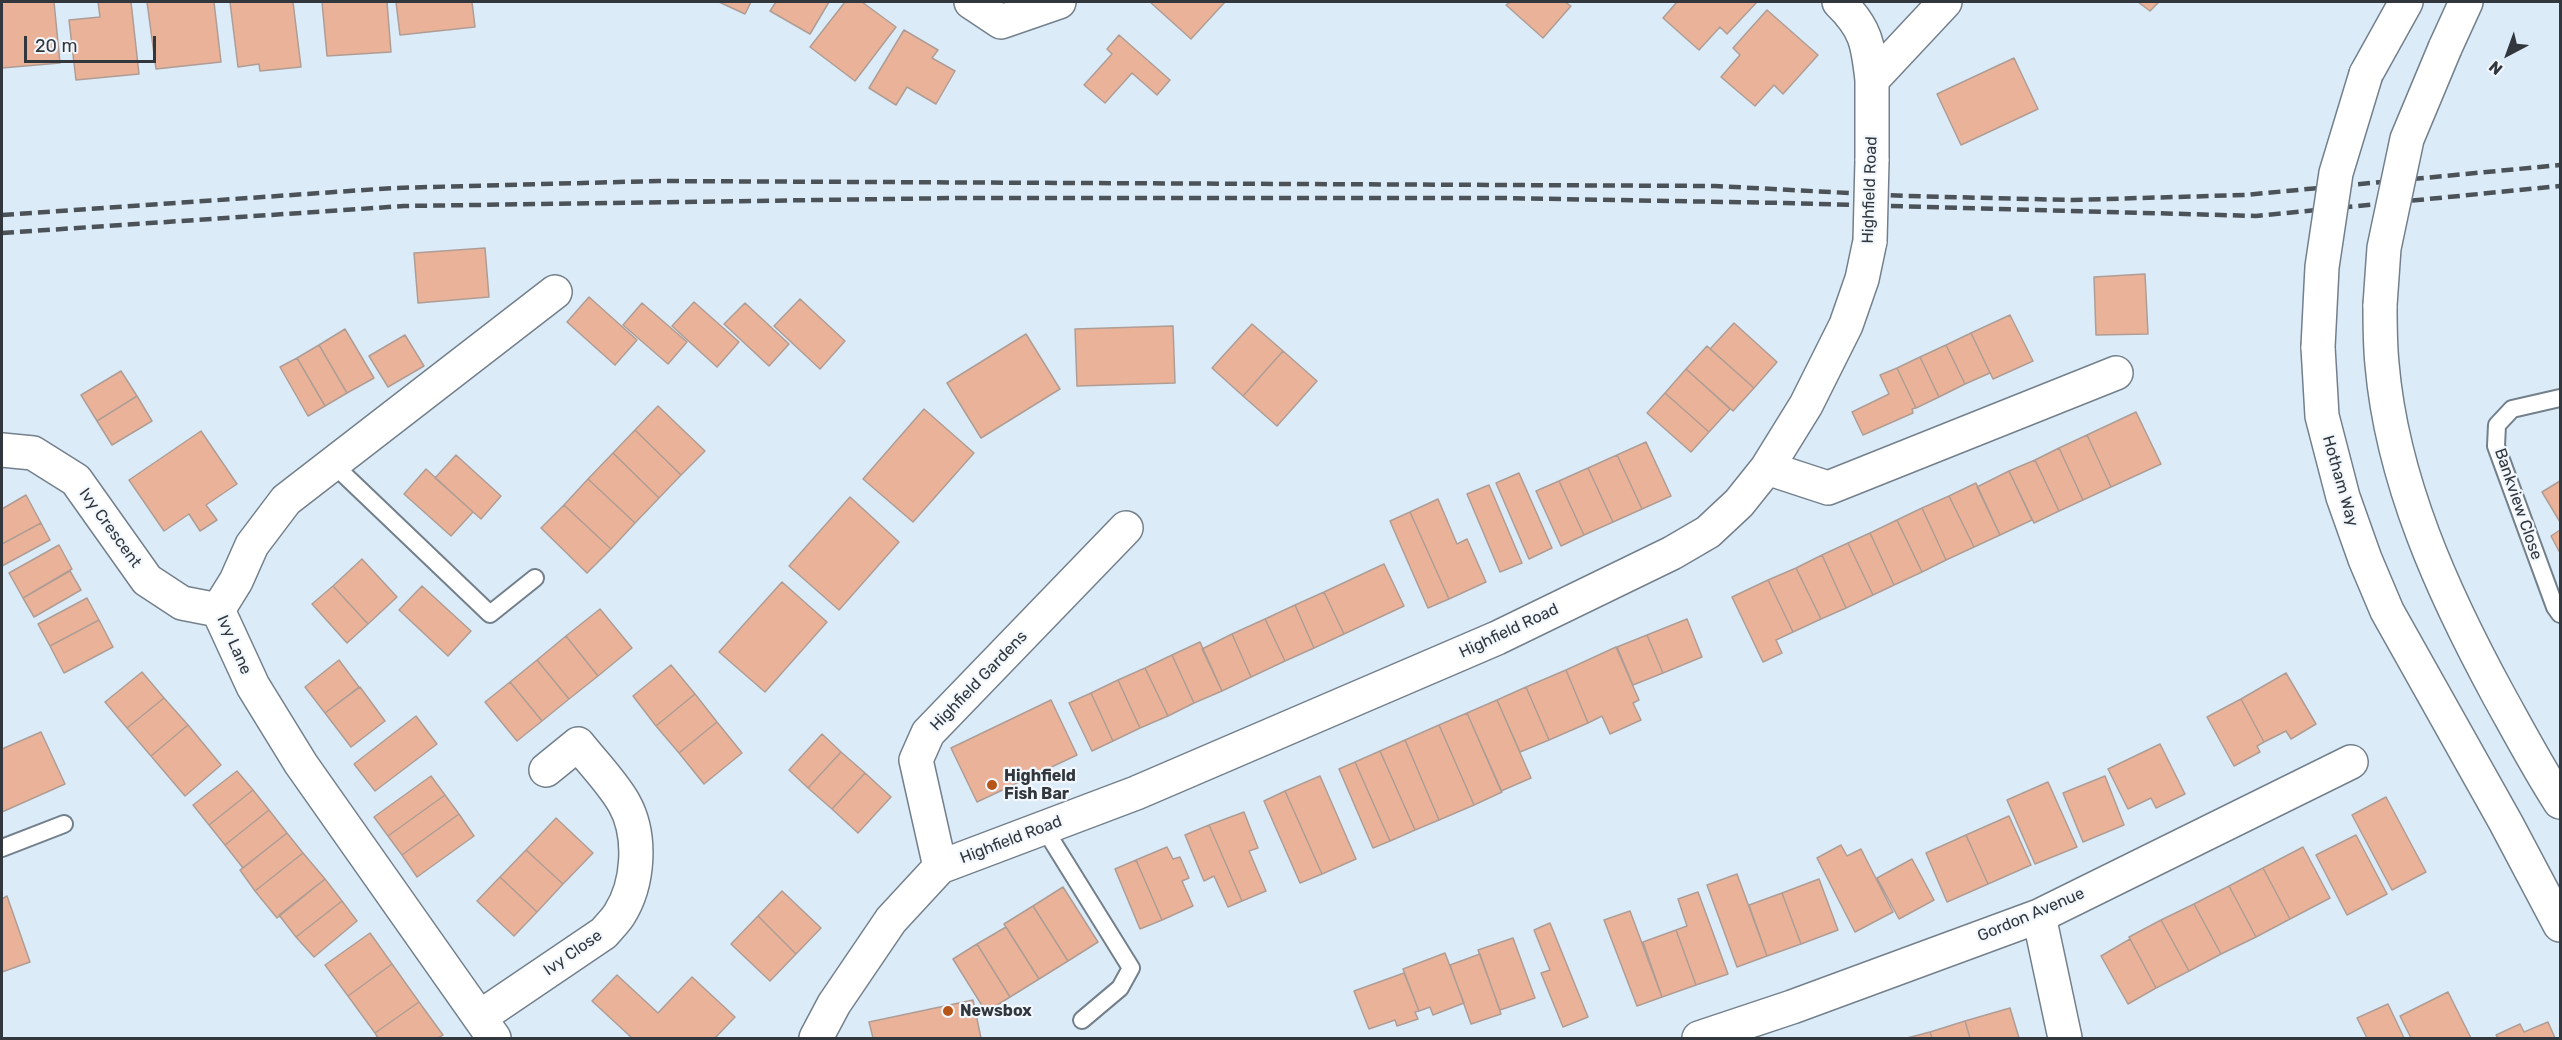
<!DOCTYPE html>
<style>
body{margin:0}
#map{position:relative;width:2562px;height:1040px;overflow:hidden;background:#dcebf8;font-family:Rubik,sans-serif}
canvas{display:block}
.frame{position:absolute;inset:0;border:3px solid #31373c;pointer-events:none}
.north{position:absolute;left:2478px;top:24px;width:60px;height:60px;-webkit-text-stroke:4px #f1f7fc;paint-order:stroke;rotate:221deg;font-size:16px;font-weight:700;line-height:24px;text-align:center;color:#31373c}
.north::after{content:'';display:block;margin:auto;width:21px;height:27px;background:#31373c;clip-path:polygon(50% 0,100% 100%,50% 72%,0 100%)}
.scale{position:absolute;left:24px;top:36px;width:132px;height:27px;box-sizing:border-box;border:3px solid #31373c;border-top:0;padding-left:8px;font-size:18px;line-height:21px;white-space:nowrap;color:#31373c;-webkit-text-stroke:4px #f1f7fc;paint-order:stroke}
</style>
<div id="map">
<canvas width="2562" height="1040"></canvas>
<div class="frame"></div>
<div class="north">N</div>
<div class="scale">20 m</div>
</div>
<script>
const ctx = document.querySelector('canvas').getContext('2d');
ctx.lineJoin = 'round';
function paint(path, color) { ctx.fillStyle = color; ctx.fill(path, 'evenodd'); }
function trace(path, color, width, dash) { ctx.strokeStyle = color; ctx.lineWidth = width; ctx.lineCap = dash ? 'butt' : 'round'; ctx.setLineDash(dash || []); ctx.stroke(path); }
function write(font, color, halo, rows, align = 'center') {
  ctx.font = font + ' Rubik,sans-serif'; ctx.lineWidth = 4.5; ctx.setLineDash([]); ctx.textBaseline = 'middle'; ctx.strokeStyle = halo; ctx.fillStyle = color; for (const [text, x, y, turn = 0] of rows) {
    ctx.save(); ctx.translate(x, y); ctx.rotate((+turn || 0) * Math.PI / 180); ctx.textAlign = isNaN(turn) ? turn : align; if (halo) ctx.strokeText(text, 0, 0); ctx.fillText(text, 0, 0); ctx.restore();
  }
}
const building = new Path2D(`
 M2 2H54L60 63 2 68Z
 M98 2H131L139 74 76 80 69 20 100 17Z
 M147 2H214L221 62 156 69Z
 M230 2H293L301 67 260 71 259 64 238 67Z
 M322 2H387L391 52 327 56Z
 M396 2H472L475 27 400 35Z
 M719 2H751L745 14Z
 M776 2H829L810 34 770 11Z
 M845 2H862L896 27 855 81 810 47Z
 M1150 2H1225L1191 39Z
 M1510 2H1565L1571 6 1543 38 1506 5Z
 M1677 2H1757L1727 34 1720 27 1699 50 1663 18Z
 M2138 2H2159L2150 11Z
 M1767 10 1818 55 1783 94 1774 85 1755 106 1721 77 1740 55 1733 48Z
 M904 30 938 50 932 58 955 71 936 104 907 87 896 105 869 88Z
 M1119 35 1170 80 1157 95 1132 73 1105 103 1084 85 1112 54 1107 49Z
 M2014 58 2038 109 1961 145 1937 94Z
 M485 248 489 297 418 303 414 253Z
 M2145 274 2148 334 2096 335 2094 277Z
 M589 297 637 340 615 365 567 322Z
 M800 299 845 341 820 369 774 326Z
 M694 302 739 342 717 367 672 326Z
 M642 303 687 342 668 364 623 325Z
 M745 303 789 344 769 366 724 324Z
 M2010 315 2033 361 1993 379 1971 333Z
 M1734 323 1777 362 1754 388 1710 349Z
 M1252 324 1283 351 1243 396 1212 368Z
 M1173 326 1175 383 1077 386 1075 329Z
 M345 329 374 378 347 393 319 345Z
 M1971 333 1990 373 1965 384 1946 345Z
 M1026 334 1060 389 981 438 947 383Z
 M405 335 424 366 388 387 369 356Z
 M319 345 347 393 325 406 297 358Z
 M1946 345 1965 384 1939 397 1920 357Z
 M1707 346 1754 388 1733 411 1686 369Z
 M1283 351 1317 381 1277 426 1243 396Z
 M1920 357 1939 397 1916 408 1897 368Z
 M297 358 325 406 308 416 280 367Z
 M1897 368 1916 408 1912 409 1913 413 1863 435 1852 412 1889 394 1880 375Z
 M1686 369 1730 409 1709 432 1665 393Z
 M121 371 137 396 97 421 81 395Z
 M1665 393 1709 432 1691 452 1647 413Z
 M137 396 152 421 112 445 97 421Z
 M658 406 705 451 681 475 635 430Z
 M924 409 974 453 913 522 863 479Z
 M2136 412 2161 464 2111 487 2087 435Z
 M635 430 681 475 659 498 613 453Z
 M201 431 237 484 206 505 217 520 200 531 189 514 164 531 129 480Z
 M2087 435 2111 487 2083 500 2059 448Z
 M1646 442 1671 496 1642 509 1617 455Z
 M2059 448 2083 500 2059 511 2035 460Z
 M613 453 659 498 635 523 588 479Z
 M456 455 501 496 481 519 435 478Z
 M1617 455 1642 509 1613 522 1588 468Z
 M2035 460 2059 511 2034 523 2009 471Z
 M1588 468 1613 522 1584 535 1559 481Z
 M426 469 473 512 451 536 404 494Z
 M2009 471 2032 520 2000 535 1977 487Z
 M1519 473 1552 548 1529 559 1496 483Z
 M588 479 635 523 611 549 564 505Z
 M1559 481 1584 535 1561 546 1536 491Z
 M2560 481V522L2542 492Z
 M1976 483 2000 535 1974 547 1949 496Z
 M1489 485 1522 563 1500 572 1467 494Z
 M26 495 41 523 2 544V509Z
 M1949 496 1974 547 1946 560 1922 508Z
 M850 497 899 542 839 610 789 566Z
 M1438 499 1457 544 1467 539 1486 582 1449 599 1410 512Z
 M564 505 611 549 587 573 541 528Z
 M1922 508 1946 560 1922 572 1897 520Z
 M1410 512 1449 599 1428 608 1390 521Z
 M1897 520 1922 572 1894 585 1870 533Z
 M41 523 50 540 2 566V544Z
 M2560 530V553L2551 536Z
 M1870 533 1894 585 1873 595 1848 543Z
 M1848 543 1873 595 1846 608 1822 555Z
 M59 545 72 569 23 598 9 573Z
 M1822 555 1846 608 1821 619 1796 568Z
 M362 559 397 597 368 624 333 586Z
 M1384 564 1404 606 1344 634 1324 592Z
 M1796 568 1821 619 1793 632 1768 580Z
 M70 571 81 590 34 617 23 598Z
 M1768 580 1793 632 1776 640 1782 653 1763 662 1732 597Z
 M782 582 827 622 765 692 719 652Z
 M333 586 368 624 347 643 312 604Z
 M422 586 471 631 448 656 399 610Z
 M1324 592 1344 634 1314 648 1295 605Z
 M87 598 99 620 50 646 38 624Z
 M1295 605 1314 648 1285 661 1265 619Z
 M600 609 632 648 598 676 566 636Z
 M1265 619 1285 661 1251 677 1232 634Z
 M1687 619 1702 657 1663 673 1647 635Z
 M99 620 113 647 64 673 50 646Z
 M1232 634 1251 677 1222 691 1202 649Z
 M1647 635 1663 673 1633 685 1617 647Z
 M566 636 598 676 569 699 537 660Z
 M1200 642 1222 691 1194 703 1172 655Z
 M1616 647 1639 700 1633 703 1641 720 1610 734 1602 716 1588 723 1566 670Z
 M1172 655 1194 703 1168 716 1145 668Z
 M339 660 359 687 325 713 305 687Z
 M537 660 569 699 542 721 510 682Z
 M671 665 695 694 656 726 633 696Z
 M1145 668 1168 716 1140 728 1118 680Z
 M1566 670 1588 723 1549 740 1526 687Z
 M142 672 164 698 127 728 105 702Z
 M2286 673 2316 724 2291 739 2286 731 2264 742 2241 699Z
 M1118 680 1140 728 1113 741 1091 693Z
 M510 682 542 721 517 741 485 702Z
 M360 687 385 721 351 747 325 713Z
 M1526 687 1549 740 1520 752 1497 700Z
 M1091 693 1113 741 1092 751 1069 703Z
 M695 694 717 722 679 753 656 726Z
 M164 698 188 725 151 756 127 728Z
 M2241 699 2264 742 2257 746 2260 752 2234 766 2207 717Z
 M1051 700 1077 755 977 802 951 748Z
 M1497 700 1531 778 1501 791 1467 713Z
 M1467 713 1502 792 1474 805 1439 725Z
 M416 716 437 744 375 791 354 764Z
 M717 722 742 753 704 784 679 753Z
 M188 725 221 765 185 796 151 756Z
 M1439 725 1474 805 1439 820 1405 740Z
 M41 732 65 784 2 812V749Z
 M822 734 841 752 808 788 789 770Z
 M1405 740 1439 820 1415 830 1380 751Z
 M2160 744 2185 794 2156 808 2151 798 2128 809 2108 769Z
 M1380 751 1415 830 1390 841 1355 762Z
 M841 752 865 773 832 809 808 788Z
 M1355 762 1390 841 1373 848 1339 769Z
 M237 771 253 790 209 825 193 805Z
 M865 773 891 797 858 833 832 809Z
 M431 776 445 795 388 836 374 817Z
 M1320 776 1356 859 1322 874 1285 791Z
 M2105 776 2124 825 2083 842 2063 793Z
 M2048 782 2077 847 2035 864 2007 800Z
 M253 790 269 810 225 845 209 825Z
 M1285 791 1322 874 1300 883 1264 801Z
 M445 795 459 814 402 855 388 836Z
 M2386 797 2426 872 2392 890 2352 815Z
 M269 810 287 833 243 868 225 845Z
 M1244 812 1258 848 1249 851 1266 891 1242 901 1209 825Z
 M459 814 474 836 417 877 402 855Z
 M2009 816 2031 865 1988 884 1966 835Z
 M556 818 593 853 563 884 526 850Z
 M1209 825 1242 901 1228 907 1214 876 1204 881 1185 835Z
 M287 833 303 853 255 891 240 870Z
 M1966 835 1988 884 1947 902 1926 853Z
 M2356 835 2387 894 2347 915 2316 855Z
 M1841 845 1847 856 1861 849 1893 912 1855 932 1817 858Z
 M1167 847 1173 859 1180 857 1189 878 1182 881 1193 906 1162 920 1136 860Z
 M2303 847 2330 898 2290 919 2263 868Z
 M526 850 563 884 537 912 500 877Z
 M303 853 325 879 277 918 255 891Z
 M1912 859 1934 900 1899 919 1877 878Z
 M1136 860 1162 920 1140 929 1115 869Z
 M2263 868 2290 919 2256 937 2229 886Z
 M1737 874 1767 956 1737 967 1707 885Z
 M500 877 537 912 514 936 477 901Z
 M325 879 342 901 296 937 279 915Z
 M1819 879 1838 930 1801 944 1782 893Z
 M2229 886 2256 937 2221 954 2194 904Z
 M1063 887 1098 942 1068 961 1033 906Z
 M782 891 821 928 796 954 758 916Z
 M1698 892 1728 974 1696 985 1676 930 1687 926 1678 899Z
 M1782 893 1801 944 1767 956 1749 905Z
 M7 896 30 962 2 972V899Z
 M342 901 357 921 314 957 296 937Z
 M2194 904 2221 954 2189 971 2161 920Z
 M1033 906 1068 961 1039 979 1004 924Z
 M1630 911 1662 997 1637 1006 1604 920Z
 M758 916 796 954 770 981 731 944Z
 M2161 920 2189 971 2156 988 2129 937Z
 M1550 923 1588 1017 1563 1027 1541 973 1550 970 1534 930Z
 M1006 927 1039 979 1010 997 977 944Z
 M1676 930 1696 985 1662 997 1643 942Z
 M370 933 392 964 348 996 325 965Z
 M1513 938 1535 998 1500 1010 1478 950Z
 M2130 939 2156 988 2128 1004 2101 956Z
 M977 944 1010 997 986 1012 953 959Z
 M1445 953 1464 1003 1433 1015 1430 1007 1419 1011 1403 969Z
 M1480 954 1501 1014 1471 1024 1450 965Z
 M392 964 419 1002 375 1033 348 996Z
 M1404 973 1419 1011 1415 1012 1418 1019 1397 1026 1395 1020 1369 1029 1354 991Z
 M617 975 658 1013 692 977 735 1017 715 1038H632L592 1001Z
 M2448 992 2471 1038H2411L2400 1016Z
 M973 1000 981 1038H873L869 1022Z
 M419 1002 443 1035 438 1038H378L375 1033Z
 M2388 1004 2404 1038H2367L2357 1018Z
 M2010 1008 2019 1038H1970L1965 1021Z
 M1965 1021 1970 1038H1932L1930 1032Z
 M2548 1022 2555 1038H2498L2496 1035 2520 1024 2524 1032Z
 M1930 1032 1932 1038H1907Z`);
const service = new Path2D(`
 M2560 398 2512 409 2497 425 2496 446 2555 607 2560 614
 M333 464 490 614 535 578
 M1044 828 1131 968 1120 988 1082 1020
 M2 848 64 824`);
const minor = new Path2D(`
 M971 2 1001 22 1059 2
 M1839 2C1866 28 1868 44 1872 80
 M1872 161V80L1945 2
 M2 450 33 453 76 480 147 580 182 603 218 610
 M1767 468 1828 488 2116 373
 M940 867 916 760 928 733 1126 528
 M2039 916 2065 1038
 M480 1017 604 933C609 927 615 921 619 915 639 884 642 835 624 803 612 782 593 763 578 744L546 770
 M494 1038 301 764 253 686 218 610 236 581 252 545 286 500 555 292
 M816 1038 834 1004 891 920 940 867 1136 793 1497 638 1672 553 1708 532 1739 503 1767 468 1806 405 1846 325 1862 279 1870 241
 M1699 1038 1792 1007 2039 916 2351 762`);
const secondary = new Path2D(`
 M2445 48 2466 2
 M2366 74 2406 2
 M2380 305C2380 324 2380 344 2382 364 2392 481 2443 593 2499 696 2519 732 2538 768 2560 802
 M2318 347 2322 416 2343 497 2365 559 2387 611 2506 823 2560 925`);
const rail = new Path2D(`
 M2 215 393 188 658 181 1715 186 1906 196 2071 200 2245 195 2560 165
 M2 233 404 206 957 198H1500L1785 203 2256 216 2560 186`);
const minorBridge = new Path2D(`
 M1870 241 1872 161`);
const secondaryBridge = new Path2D(`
 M2380 305 2384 248 2407 139 2445 48
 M2318 347 2322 267 2336 173 2366 74`);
const markers = [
 [992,785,6,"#b75519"],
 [948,1011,6,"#b75519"]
];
const streetNames = [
 ["Highfield Road",1870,190,-88],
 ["Hotham Way",2340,481,74],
 ["Bankview Close",2518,504,71],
 ["Ivy Crescent",110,528,54],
 ["Highfield Road",1509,631,-25],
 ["Ivy Lane",234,645,66],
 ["Highfield Gardens",979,681,-46],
 ["Highfield Road",1011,840,-21],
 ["Gordon Avenue",2031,915,-23],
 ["Ivy Close",573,953,-35]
];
const poiNames = [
 ["Highfield",1004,776],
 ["Fish Bar",1004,794],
 ["Newsbox",960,1011]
];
paint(building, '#eab399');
trace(building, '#af9d95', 1.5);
trace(service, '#73808c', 20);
trace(minor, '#73808c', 36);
trace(secondary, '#73808c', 36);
trace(service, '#fff', 16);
trace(minor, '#fff', 33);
trace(secondary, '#fff', 33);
trace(rail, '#4b5258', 4.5, [12, 6]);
trace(minorBridge, '#73808c', 36, []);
trace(secondaryBridge, '#73808c', 36, []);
trace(minorBridge, '#fff', 33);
trace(secondaryBridge, '#fff', 33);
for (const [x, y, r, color] of markers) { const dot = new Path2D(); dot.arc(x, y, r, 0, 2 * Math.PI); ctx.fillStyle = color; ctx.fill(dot); trace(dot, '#f1f7fc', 2); }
write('16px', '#31373c', '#f1f7fc', streetNames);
write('bold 16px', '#31373c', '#f1f7fc', poiNames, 'left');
</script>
